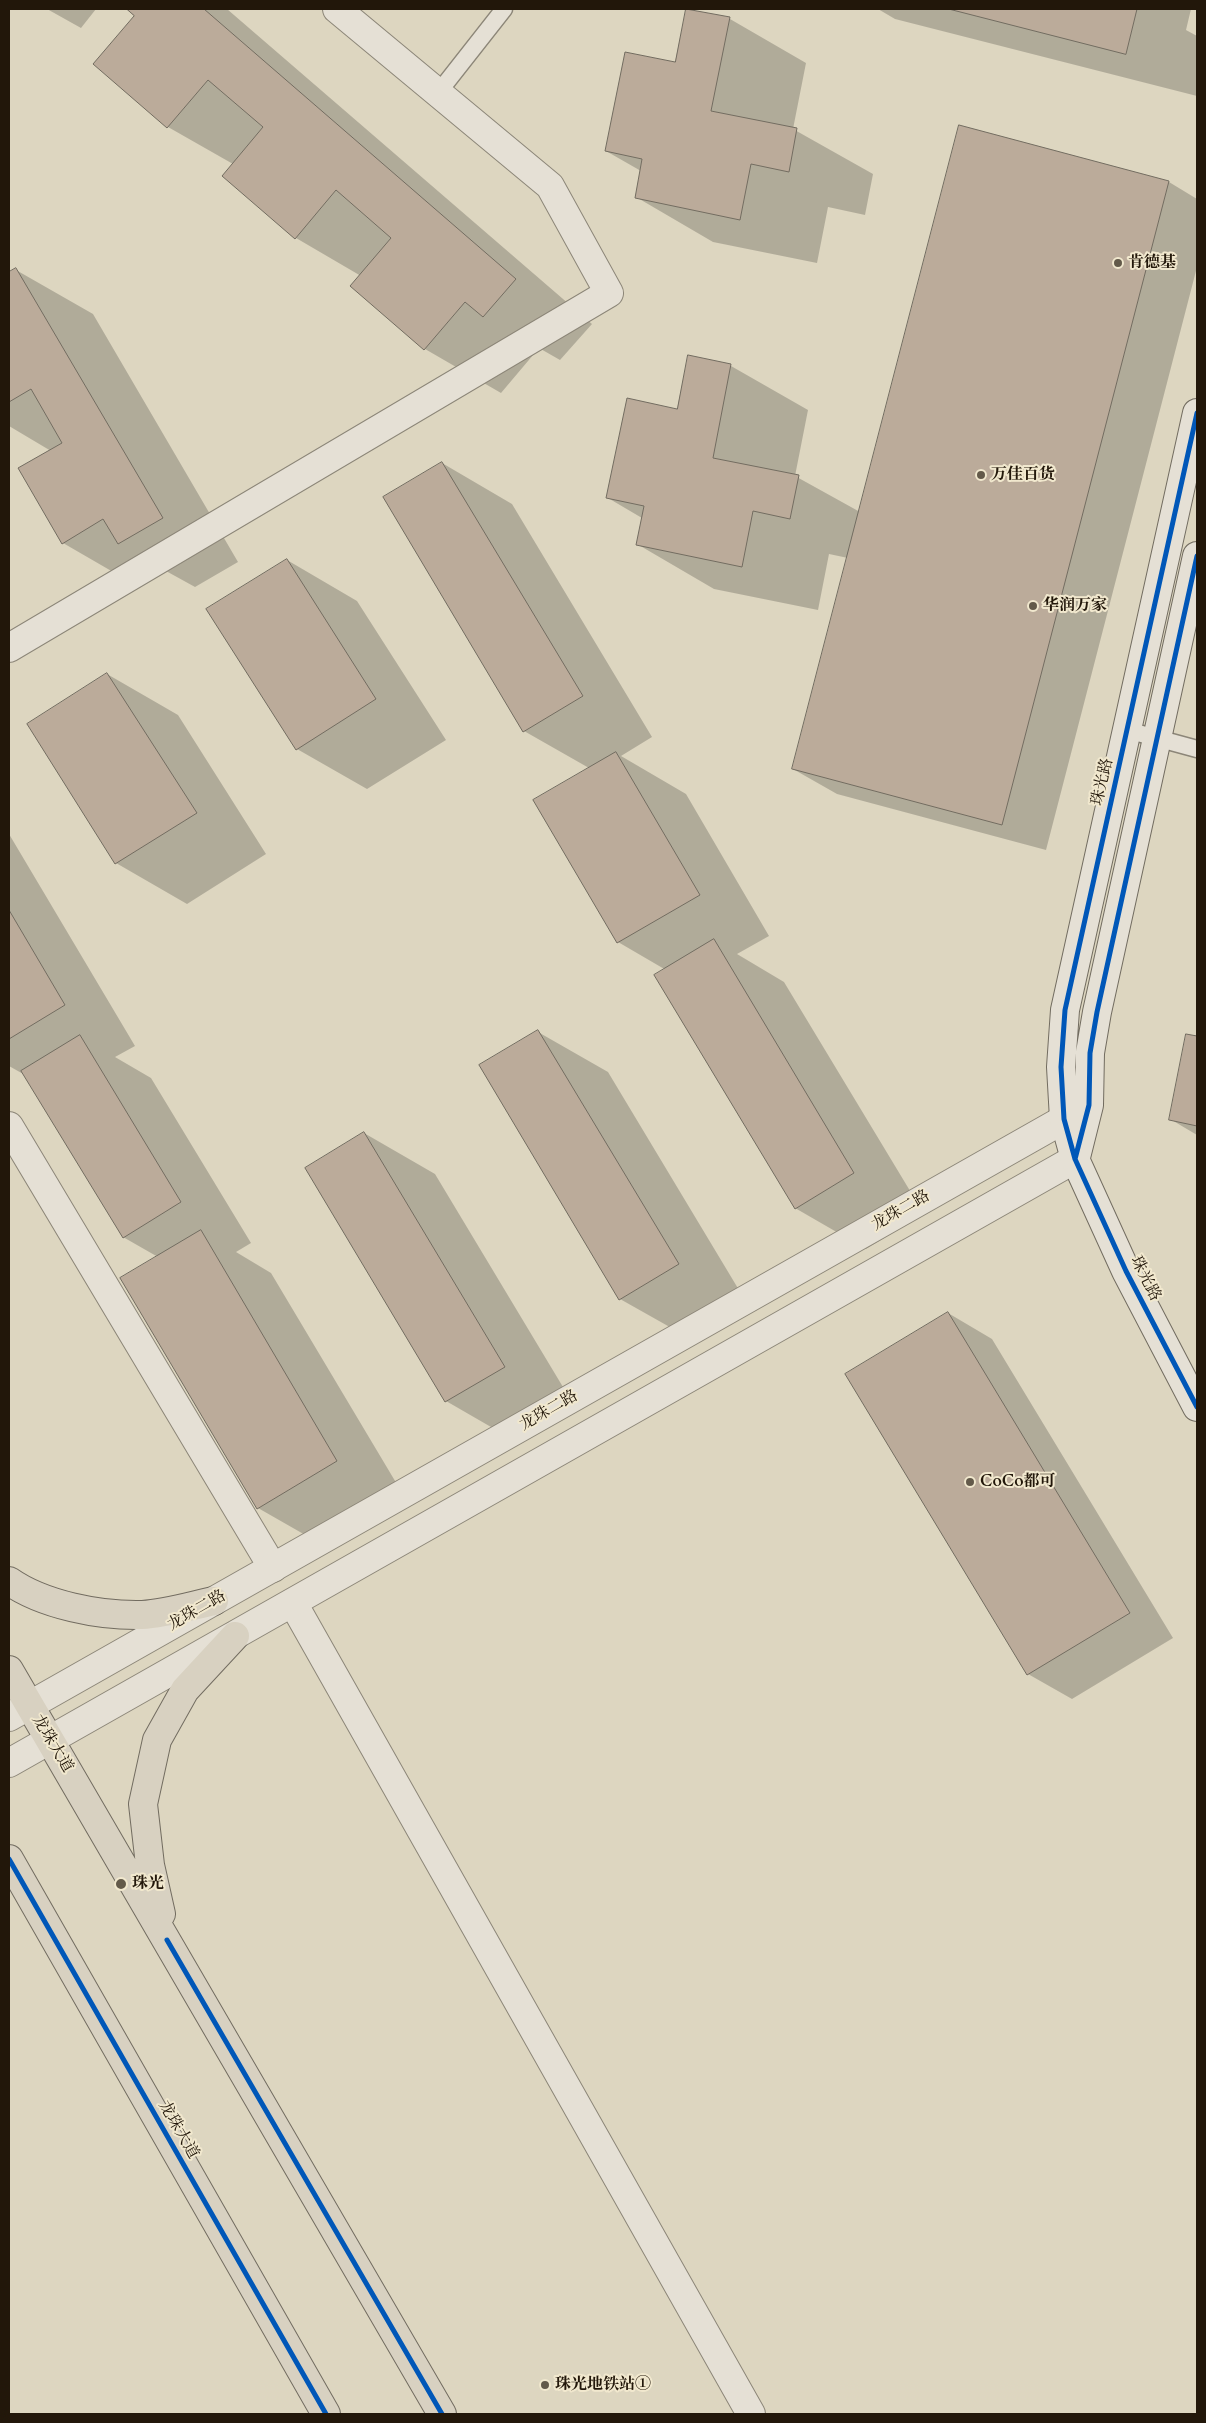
<!DOCTYPE html>
<meta charset="utf-8">
<style>
body{margin:0}
#map{position:relative;width:1206px;height:2423px;overflow:hidden;background:#ddd6c0;font-family:Cardo,serif}
canvas{display:block}
.frame{position:absolute;inset:0;border:10px solid #22170a;pointer-events:none}
</style>
<div id="map">
<canvas width="1206" height="2423"></canvas>
<div class="frame"></div>
</div>
<script>
const ctx = document.querySelector('canvas').getContext('2d');
ctx.lineJoin = 'round';
function paint(path, color) { ctx.fillStyle = color; ctx.fill(path, 'evenodd'); }
function trace(path, color, width, dash) { ctx.strokeStyle = color; ctx.lineWidth = width; ctx.lineCap = dash ? 'butt' : 'round'; ctx.setLineDash(dash || []); ctx.stroke(path); }
function write(font, color, halo, rows, align = 'center') {
  ctx.font = font + ' Cardo,"Noto Serif SC",serif'; ctx.lineWidth = 4; ctx.setLineDash([]); ctx.textBaseline = 'middle'; ctx.strokeStyle = halo; ctx.fillStyle = color; for (const [text, x, y, turn = 0] of rows) {
    ctx.save(); ctx.translate(x, y); ctx.rotate((+turn || 0) * Math.PI / 180); ctx.textAlign = isNaN(turn) ? turn : align; if (halo) ctx.strokeText(text, 0, 0); ctx.fillText(text, 0, 0); ctx.restore();
  }
}
const shadow = new Path2D(`
 M47 9H96L81 28Z
 M129 9H227L592 324 560 360 539 348 501 393 425 349 361 276 296 238 224 175 233 164 168 127 136 15Z
 M878 9H1191L1186 30 1197 36V96L895 19Z
 M687 10 730 19 806 63 793 129 873 174 865 215 828 207 817 263 713 242 636 197 641 171 606 151 676 63Z
 M1169 182 1197 199V267L1046 850 837 794 793 769 848 558 829 554 818 610 714 589 637 544 642 518 608 498 678 410 689 357 731 366 808 410 795 476 860 512Z
 M16 270 93 314 238 562 195 587 166 571 139 587 63 543 51 451 9 426V274Z
 M442 463 512 504 652 737 621 756 686 794 769 936 737 954 784 982 924 1214 866 1249 795 1208 666 970 618 942 589 768 524 731Z
 M287 560 357 601 446 740 367 789 297 749Z
 M107 674 178 715 266 854 187 904 116 863Z
 M9 834 135 1046 115 1057 151 1078 251 1243 236 1252 271 1273 407 1501 328 1548 258 1508 158 1257 123 1237 25 1075 9 1066Z
 M538 1032 608 1072 748 1305 691 1339 620 1299Z
 M1187 1035 1197 1037V1135L1170 1119Z
 M364 1133 435 1174 575 1407 517 1442 446 1401 307 1168Z
 M948 1313 992 1339 1173 1638 1072 1699 1028 1674Z`);
const building = new Path2D(`
 M127 9H204L516 279 483 317 465 302 424 350 350 286 391 238 336 190 295 239 222 176 263 127 208 80 167 128 93 64 134 16Z
 M686 9 730 17 711 111 797 128 789 172 751 164 740 220 635 198 642 159 605 151 625 52 675 62Z
 M949 9H1137L1126 54Z
 M959 125 1169 181 1002 825 792 769Z
 M16 268 163 518 118 544 103 519 62 544 18 468 62 443 31 389 9 402V272Z
 M688 355 731 364 713 458 799 475 790 519 753 511 742 567 636 545 644 506 606 498 627 398 677 409Z
 M442 462 583 696 523 732 383 497Z
 M287 559 376 699 296 750 206 609Z
 M107 673 197 813 115 864 27 724Z
 M616 752 700 895 617 943 533 800Z
 M9 910 65 1005 9 1039Z
 M714 939 854 1173 795 1209 654 975Z
 M538 1030 679 1264 619 1300 479 1065Z
 M1186 1034 1197 1036V1126L1169 1120Z
 M80 1035 181 1202 123 1238 21 1071Z
 M364 1132 505 1367 445 1402 305 1168Z
 M201 1230 337 1461 257 1509 120 1278Z
 M948 1312 1130 1613 1027 1675 845 1374Z`);
const service = new Path2D(`
 M438 93 504 9
 M1127 730 1197 749`);
const minor = new Path2D(`
 M9 648 609 293 550 186 337 9
 M9 1126 273 1568
 M293 1603 751 2414`);
const tertiary = new Path2D(`
 M9 1717 1084 1108
 M9 1763 1075 1159`);
const secondary = new Path2D(`
 M1197 413 1065 1010 1061 1067 1064 1119 1075 1159 1126 1271 1197 1407
 M1076 1157 1089 1105 1090 1053 1097 1012 1197 556`);
const primary = new Path2D(`
 M9 1581C43 1605 100 1616 142 1615 165 1614 191 1606 214 1601
 M9 1670 442 2414
 M9 1859 326 2414
 M161 1914 150 1865 143 1804 157 1740 185 1690 235 1636`);
const cycleway = new Path2D(`
 M1197 413 1065 1010 1061 1067 1064 1119 1075 1159 1126 1271 1197 1407
 M1075 1159 1089 1105 1090 1053 1097 1012 1197 556
 M9 1859 326 2414
 M167 1940 442 2414`);
const markers = [
 [1118,263,5,"#635a4a"],
 [981,475,5,"#635a4a"],
 [1033,606,5,"#635a4a"],
 [970,1482,5,"#635a4a"],
 [121,1884,6,"#635a4a"],
 [545,2385,5,"#635a4a"]
];
const poiNames = [
 ["肯德基",1128,263],
 ["万佳百货",991,475],
 ["华润万家",1043,606],
 ["CoCo都可",980,1482],
 ["珠光",132,1884],
 ["珠光地铁站①",555,2385]
];
const streetNames = [
 ["珠光路",1103,782,-77],
 ["龙珠二路",901,1211,-30],
 ["珠光路",1145,1279,63],
 ["龙珠二路",549,1411,-30],
 ["龙珠二路",197,1611,-30],
 ["龙珠大道",52,1744,59],
 ["龙珠大道",178,2130,60]
];
paint(shadow, '#0003');
paint(building, '#bbab9a');
trace(building, '#726c60', 1);
trace(service, '#8c8678', 19);
trace(minor, '#8c8678', 30);
trace(tertiary, '#8c8678', 30);
trace(secondary, '#726c60', 30);
trace(primary, '#726c60', 30);
trace(service, '#e5e0d5', 16);
trace(minor, '#e5e0d5', 28);
trace(tertiary, '#e5e0d5', 28);
trace(secondary, '#e5e0d5', 28);
trace(primary, '#d8d1c1', 28);
trace(cycleway, '#0057b8', 5);
for (const [x, y, r, color] of markers) { const dot = new Path2D(); dot.arc(x, y, r, 0, 2 * Math.PI); ctx.fillStyle = color; ctx.fill(dot); trace(dot, '#f1e8ce', 2); }
write('bold 16px', '#22170a', '#f1e8ce', poiNames, 'left');
write('16px', '#22170a', '#f1e8ce', streetNames);
</script>
